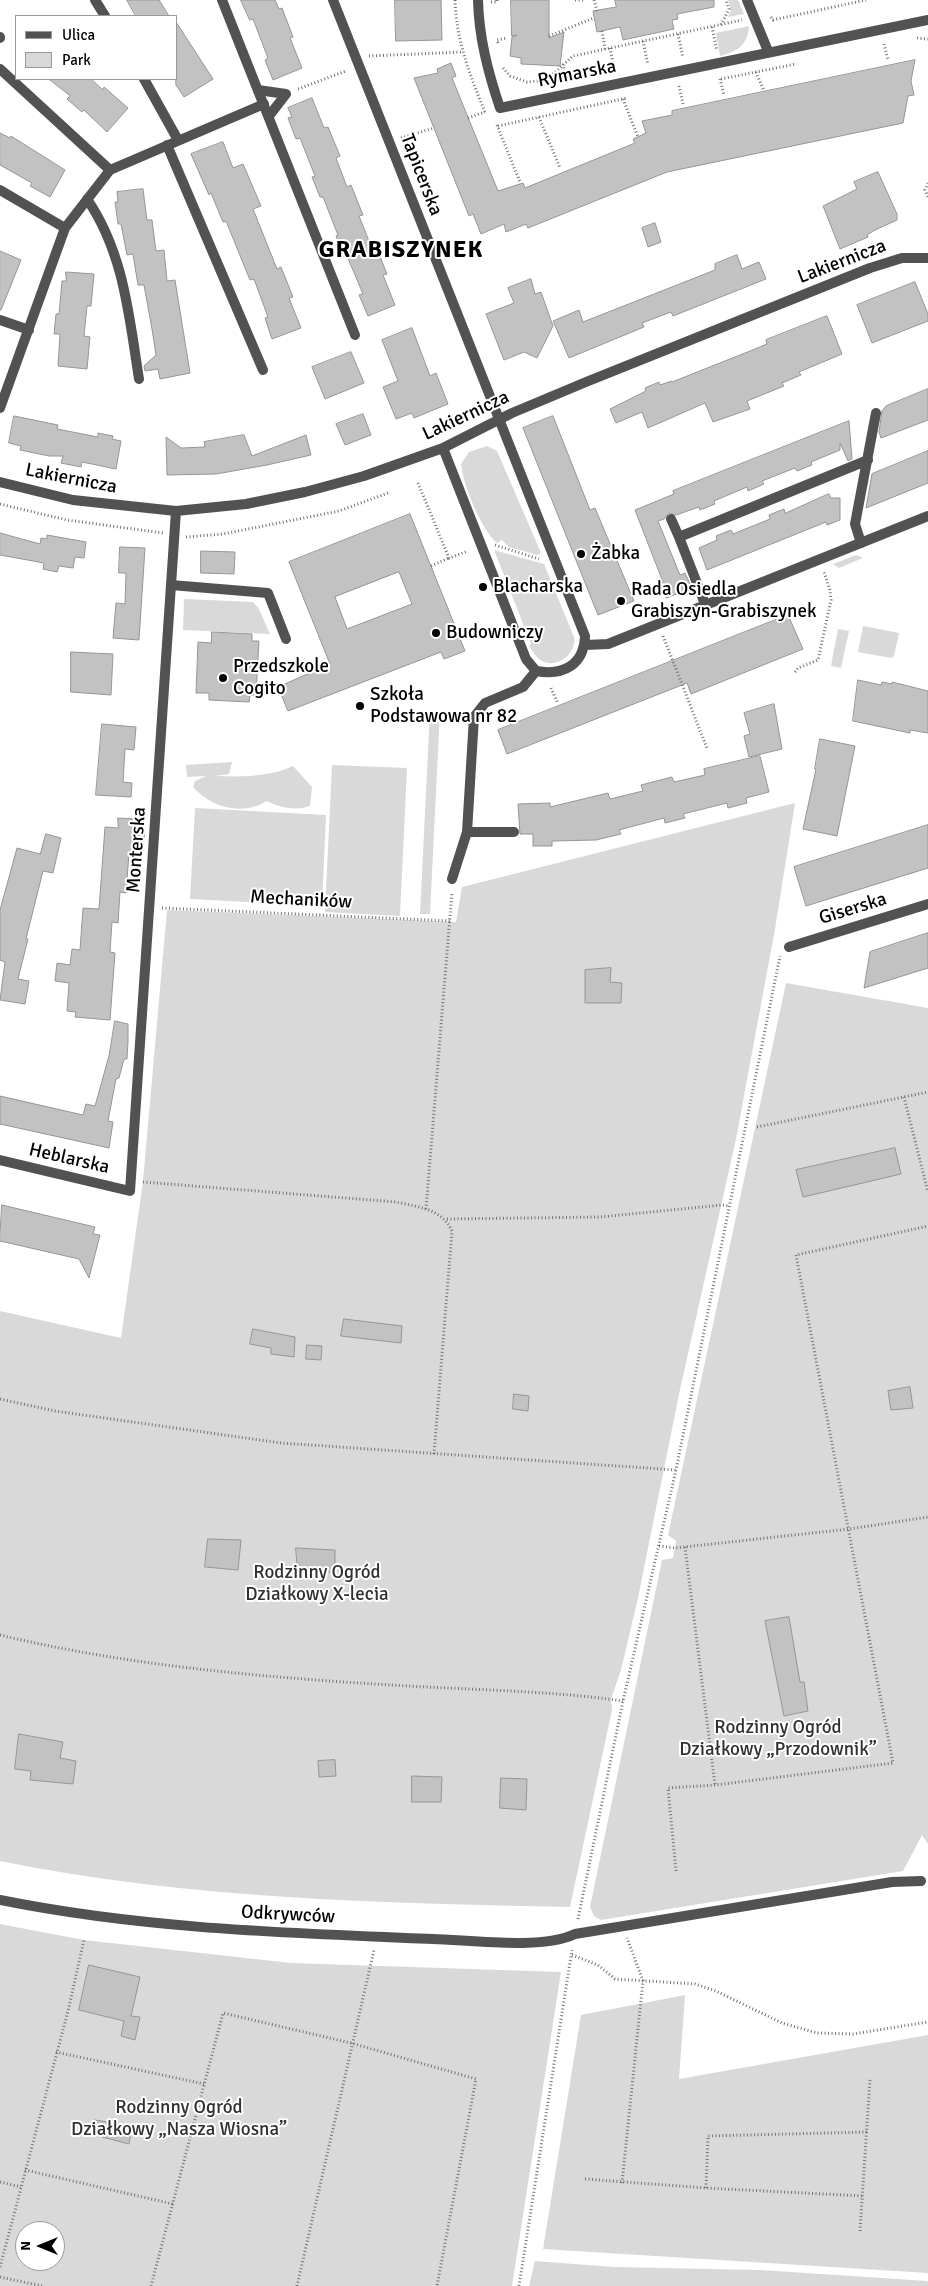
<!DOCTYPE html>
<meta charset="utf-8">
<style>
body{margin:0}
#map{position:relative;width:928px;height:2286px;overflow:hidden;background:#fff;font-family:Signika,sans-serif}
canvas{display:block}
.legend{position:absolute;left:15px;top:15px;width:162px;height:65px;box-sizing:border-box;background:#fff;border:1px solid #999;margin:0;padding:6px 9px;list-style:none;font-size:15px;color:#000}
.legend li{display:flex;align-items:center;gap:10px;height:25px}
.legend b{width:25px;border:1px solid #999}
.north{position:absolute;left:15px;top:2221px;width:50px;height:50px;box-sizing:border-box;background:#fff;border:1px solid #999;border-radius:50%;rotate:270deg;font-size:14px;font-weight:700;line-height:20px;text-align:center;color:#000}
.north::after{content:'';display:block;margin:auto;width:18px;height:22px;background:#000;clip-path:polygon(50% 0,100% 100%,50% 72%,0 100%)}
</style>
<div id="map">
<canvas width="928" height="2286"></canvas>
<ul class="legend">
<li><b style="height:6px;background:#525252"></b>Ulica</li>
<li><b style="height:14px;background:#d9d9d9"></b>Park</li>
</ul>
<div class="north">N</div>
</div>
<script>
const ctx = document.querySelector('canvas').getContext('2d');
ctx.lineJoin = 'round';
function paint(path, color) { ctx.fillStyle = color; ctx.fill(path, 'evenodd'); }
function trace(path, color, width, dash) { ctx.strokeStyle = color; ctx.lineWidth = width; ctx.lineCap = dash ? 'butt' : 'round'; ctx.setLineDash(dash || []); ctx.stroke(path); }
function write(font, color, halo, rows, align = 'center') {
  ctx.font = font + ' Signika,sans-serif'; ctx.lineWidth = 4; ctx.setLineDash([]); ctx.textBaseline = 'middle'; ctx.strokeStyle = halo; ctx.fillStyle = color; for (const [text, x, y, turn = 0] of rows) {
    ctx.save(); ctx.translate(x, y); ctx.rotate((+turn || 0) * Math.PI / 180); ctx.textAlign = isNaN(turn) ? turn : align; if (halo) ctx.strokeText(text, 0, 0); ctx.fillText(text, 0, 0); ctx.restore();
  }
}
const green = new Path2D(`
 M728 0H738L744 14 728 17 731 10Z
 M749 26C748 45 737 52 720 56L716 33Z
 M487 446 497 451 541 553 537 555 509 547 502 540 497 543C481 529 463 485 461 464L469 452Z
 M494 550 544 564 574 637C577 653 558 669 542 661 536 658 533 651 529 646L531 644Z
 M856 555 863 558 839 568 833 564Z
 M184 599 253 602 259 609 270 634 183 630Z
 M863 626 899 633 894 656 891 658 858 652Z
 M838 629 849 631 841 668 831 666Z
 M430 711H440L430 914H420Z
 M232 762 229 774 215 776C241 777 270 777 293 766L312 787 310 806C297 811 280 808 267 801 243 816 211 808 193 787L195 781 206 776 187 777 186 765Z
 M332 765 407 768 400 916 325 912Z
 M795 803 775 929 736 1139 679 1394 638 1598 621 1670 611 1699 612 1710 570 1907C380 1903 187 1899 0 1861V1311L121 1338 143 1181 167 910 456 922 462 887Z
 M195 808 326 815 322 906 190 899Z
 M786 983 928 1008V1844L922 1835 903 1871 601 1920 594 1916 590 1907 662 1560 673 1558 676 1541 668 1535Z
 M0 1924 84 1940 291 1963 561 1972 512 2286H0ZM25 2231H55V2261H25Z
 M685 1995 679 2079 928 2035V2273L543 2249 581 2015Z
 M535 2261 614 2267 760 2270 928 2281V2286H529Z`);
const building = new Path2D(`
 M127 0H159L169 16H136Z
 M241 0H275L279 9 282 8 293 37 290 38 302 68 273 80 265 60 268 58 253 19 250 20Z
 M395 0H441L442 40 396 41Z
 M511 0H549V38L564 32 560 66 521 64V58L510 56 512 37 517 35 512 36Z
 M615 0H714V7L677 14 678 19 672 20 674 29 623 40 620 27 597 32 593 11 616 7Z
 M176 22 213 79 184 97 176 85Z
 M915 60 911 81 914 95 908 96 903 123 667 172 528 228 526 224 506 232 504 224 481 234 473 214 469 216 414 78 438 73 437 69 451 63 456 76 452 78 498 191 523 183 525 188 635 143 633 139 646 133 642 121 672 115V111Z
 M49 79H91L103 90 104 87 128 108 107 132 84 110 82 112 67 99 70 96Z
 M312 98 324 128 328 127 340 156 336 158 347 187 351 185 363 215 359 216 371 246 375 244 387 274 383 275 395 305 368 316 359 295 363 294 347 256 344 257 336 236 338 235 323 197H320L312 177 315 176 300 138 296 139 288 118 292 117 288 108Z
 M0 133 10 138 11 136 65 170 50 197 30 186 32 183 0 165Z
 M223 142 233 168 243 164 261 206 253 209 277 269 281 267 293 297 289 298 301 328 272 339 265 318 268 317 254 279 250 280 226 221 223 222 211 193 209 195 191 154Z
 M878 172 897 214V220L875 230 867 235 868 237 840 249 823 206 857 189 854 182Z
 M143 189 147 220H152L156 251 164 250 167 281 175 280 190 373 160 379 158 369 145 371 144 366 156 355 152 329 144 285H138L133 254 127 255 121 224H118L115 202H118L117 192Z
 M655 223 661 242 648 247 642 228Z
 M0 251 21 260 1 310H0Z
 M737 255 742 269 759 262 766 279 673 316 671 312 642 323 644 327 569 358 553 321 579 310 583 322 715 270V264Z
 M66 272 94 274 91 306H87L84 336 90 337 87 369 58 366 60 334H54L56 314H59L62 281H66Z
 M531 279 535 294 541 292 553 326 537 358 524 352 504 360 486 314 514 303 508 288Z
 M915 282 928 314V321L872 343 857 305Z
 M827 316 842 354 799 372 801 375 782 383 784 386 747 401 750 409 713 422 705 403 648 428 642 412 616 423 610 409 646 391 645 388 659 382 660 385 672 381V382L750 351 767 344 766 340Z
 M412 328 430 376 436 373 448 404 414 418 412 413 396 419 383 387 398 381 382 340Z
 M351 352 364 383 325 399 312 367Z
 M928 389V420L881 438 879 432 882 411 886 406Z
 M363 414 371 435 345 445 336 424Z
 M14 416 58 425 57 429 98 437V433L113 436 112 439 121 441 116 469 82 462 81 467 61 463 63 456H49L20 450 21 446 9 443Z
 M553 416 590 510 595 508 634 601 598 615 523 428Z
 M849 421 852 459 848 461 840 443V450L811 462 812 465 797 471 795 468 762 481 764 484 748 491 747 487 714 501 715 504 700 510 699 507 676 515 669 513 664 519 658 521 680 575 685 573 692 588 666 598 660 583 663 582 635 510 674 494 673 491Z
 M244 435 252 456 306 435 311 455 267 465 216 474 167 475 166 437 181 448 205 447 204 442Z
 M928 451V483L866 508 872 474Z
 M829 494 831 498H840V520L827 525 826 522 707 570 699 548 717 540 716 536 731 530 733 534 770 519 769 515 784 509 785 513Z
 M410 514 465 651 444 659 441 652 288 711 278 687 330 664 289 562ZM399 572 412 604 347 629 335 597Z
 M0 533 40 544 41 538 47 539V535L86 542 84 558 75 557 73 568 59 566 57 572 43 569 44 563 0 555Z
 M120 547 145 548 139 640 113 638 116 603 125 604 126 573H119Z
 M201 551 235 552 234 574 201 573Z
 M788 615 803 649 691 694 687 683 507 754 498 730Z
 M212 632 252 634V641H259L256 695H250L249 702 209 700V693H196L198 642 211 643Z
 M71 652 113 654 111 695 71 692Z
 M858 680 881 685 882 682 892 684V682L928 691V733L910 730V733L853 721Z
 M774 704 782 749 749 757 744 736 750 734 744 713Z
 M102 724 136 727 134 750 125 749 123 782 132 783 131 797 96 795Z
 M820 739 855 746 837 836 803 829 816 769H815Z
 M760 756 769 792 746 798 747 803 728 808 727 803 683 814 685 818 665 823 664 818 619 830 621 834 596 840 552 841V846H533V834H520L518 804 550 803V807L608 793 610 799 643 791 641 785 672 777 674 782 705 775 704 769Z
 M118 818 137 819 136 829 145 830 142 854 129 853 126 893 120 892 118 923 112 922 110 952 115 953 110 1020 75 1017 76 1012 67 1011 69 983 55 981 57 963 70 965 72 949 80 950 83 908 99 909 105 827 118 828Z
 M928 825V868L806 906 794 867Z
 M46 834 61 838 53 873 43 871 26 939H28L18 979 29 981 25 1004 0 1000 5 962 0 960V910L17 848 40 854Z
 M928 933V968L864 988 870 952Z
 M611 968 610 982 622 983 621 1003H585V970Z
 M115 1021 128 1024V1041L127 1059H124L119 1078 116 1079 108 1121 113 1122 109 1148 0 1124V1096L83 1115 86 1104 95 1106 109 1056Z
 M895 1148 901 1174 803 1197 796 1170Z
 M2 1205 95 1227 93 1234 100 1235 89 1278 79 1259 0 1241Z
 M344 1319 402 1326 401 1343 341 1336Z
 M253 1329 295 1337 294 1357 271 1354V1348L250 1344Z
 M307 1345 322 1346 321 1360 306 1359Z
 M910 1387 913 1408 891 1410 888 1391Z
 M514 1394 529 1396 528 1411 513 1409Z
 M208 1539 241 1540 238 1570 205 1567Z
 M296 1548 335 1550V1572H298Z
 M789 1617 800 1682H804L808 1711 784 1716 765 1621Z
 M19 1734 63 1742 60 1758 76 1761 73 1784 30 1780 31 1771 15 1769Z
 M335 1760 336 1776 319 1777 318 1761Z
 M412 1776 442 1777 441 1802H412Z
 M501 1778 527 1779 526 1810 500 1808Z
 M89 1965 140 1977 131 2016 140 2017 135 2040 121 2036 124 2021 79 2010Z
 M95 2120 132 2126 129 2144 91 2134Z`);
const path = new Path2D(`
 M455 0C456 39 470 76 485 112
 M575 0H584
 M594 0 597 11
 M491 2H497V0
 M771 17 773 20 866 0
 M721 25 729 9 726 0
 M712 27 717 51
 M602 31 605 49
 M678 34 683 58
 M549 36 594 18
 M917 38 928 39
 M643 41 648 65
 M498 43 497 40 507 38
 M884 44 888 60
 M610 48 615 72
 M369 56 463 52
 M563 64 567 81
 M503 68 510 76 527 82 537 81 551 76 573 56 742 20
 M756 72 764 91
 M720 79 724 95
 M721 79 796 64
 M679 86 683 104
 M298 89 346 71
 M623 99 638 137
 M539 117 560 168
 M468 118 485 112
 M497 125 520 182
 M498 126 627 98
 M401 138 434 128
 M928 183 925 190 928 197
 M418 483 449 558 468 551
 M0 504 67 520 163 533
 M186 537 223 534 339 511 388 493
 M495 545 539 559
 M431 566 449 558
 M663 636 707 748
 M795 672 798 668 818 660 831 600 830 590 824 572
 M551 688 558 704
 M162 908 451 921
 M904 1097 928 1192
 M757 1127 928 1092
 M143 1182 396 1202C419 1207 442 1209 452 1231L434 1454
 M426 1209 452 892
 M447 1219 600 1217 722 1205 729 1206
 M0 1399 55 1411 281 1443 676 1470
 M659 1546 675 1548 849 1529 928 1517
 M685 1547 715 1785
 M0 1635C133 1667 272 1678 408 1686 479 1690 553 1691 623 1701
 M676 1871 668 1788 715 1785 893 1763 796 1255 928 1226
 M578 1919 623 1701 676 1470 780 956
 M572 1955 598 1965 615 1979 695 1984 716 1991 782 2023 817 2033 853 2034 928 2022
 M56 2052 204 2084
 M25 2170 173 2204
 M585 2179 706 2188 863 2196
 M0 2182 21 2187
 M622 2183 643 1981 627 1938
 M706 2188 708 2136 867 2132
 M860 2231 870 2079
 M0 2267 68 2011 84 1940
 M0 2277 42 2286
 M151 2286 223 2013 351 2043 476 2079 437 2286
 M297 2286 374 1950
 M519 2286 572 1950`);
const lane = new Path2D(`
 M0 38V37
 M258 90 286 94 269 116
 M671 519 679 537
 M861 543 855 524 876 413
 M171 585 268 593 286 639
 M705 604 679 537 868 460
 M467 832H514
 M452 879 467 832 474 717 485 703 523 687 536 671
 M0 1900C143 1929 288 1933 433 1939 470 1940 542 1950 575 1934L892 1882 921 1881`);
const street = new Path2D(`
 M95 0 105 16
 M222 0 355 335
 M333 0 585 636C584 665 563 676 536 671L526 659 443 448
 M478 0C479 38 488 72 500 108L928 20
 M747 0 768 51
 M0 69 110 170
 M144 79 178 140
 M167 145 263 370
 M0 190 65 228
 M87 199C124 253 129 316 139 379
 M0 320 29 330
 M0 408 65 228 110 170 264 104
 M0 482 73 500 176 511 246 504 305 492 364 476 443 448 512 413 586 382 870 268 902 258H928
 M585 645 608 644 928 516
 M789 947 928 904
 M0 1160 130 1191 176 511`);
const markers = [
 [581,554,5,"#000"],
 [483,587,5,"#000"],
 [621,601,5,"#000"],
 [436,633,5,"#000"],
 [223,678,5,"#000"],
 [360,706,5,"#000"]
];
const streetNames = [
 ["Rymarska",577,74,-11],
 ["Tapicerska",421,175,69],
 ["Lakiernicza",842,262,-21],
 ["Lakiernicza",466,416,-25],
 ["Lakiernicza",71,479,11],
 ["Monterska",137,850,-86],
 ["Mechaników",301,900,3],
 ["Giserska",853,909,-17],
 ["Heblarska",69,1159,13],
 ["Odkrywców",288,1915,3]
];
const poiNames = [
 ["Żabka",591,554],
 ["Blacharska",493,587],
 ["Rada Osiedla",631,590],
 ["Grabiszyn-Grabiszynek",631,612],
 ["Budowniczy",446,633],
 ["Przedszkole",233,667],
 ["Cogito",233,689],
 ["Szkoła",370,695],
 ["Podstawowa nr 82",370,717]
];
const parkNames = [
 ["Rodzinny Ogród",317,1573],
 ["Działkowy X-lecia",317,1595],
 ["Rodzinny Ogród",778,1728],
 ["Działkowy „Przodownik”",778,1750],
 ["Rodzinny Ogród",179,2108],
 ["Działkowy „Nasza Wiosna”",179,2130]
];
const districtNames = [
 ["GRABISZYNEK",401,251]
];
paint(green, '#d9d9d9');
paint(building, '#c2c2c2');
trace(building, '#969696', 1);
trace(path, '#747474', 3, [1, 2.5]);
trace(lane, '#525252', 10);
trace(street, '#525252', 10);
for (const [x, y, r, color] of markers) { const dot = new Path2D(); dot.arc(x, y, r, 0, 2 * Math.PI); ctx.fillStyle = color; ctx.fill(dot); trace(dot, '#fff', 2); }
write('19px', '#000', '#fff', streetNames);
write('19px', '#000', '#fff', poiNames, 'left');
write('19px', '#303030', '#fff', parkNames);
ctx.letterSpacing = '1px';
write('bold 24px', '#000', '#fff', districtNames);
ctx.letterSpacing = '0px';
</script>
